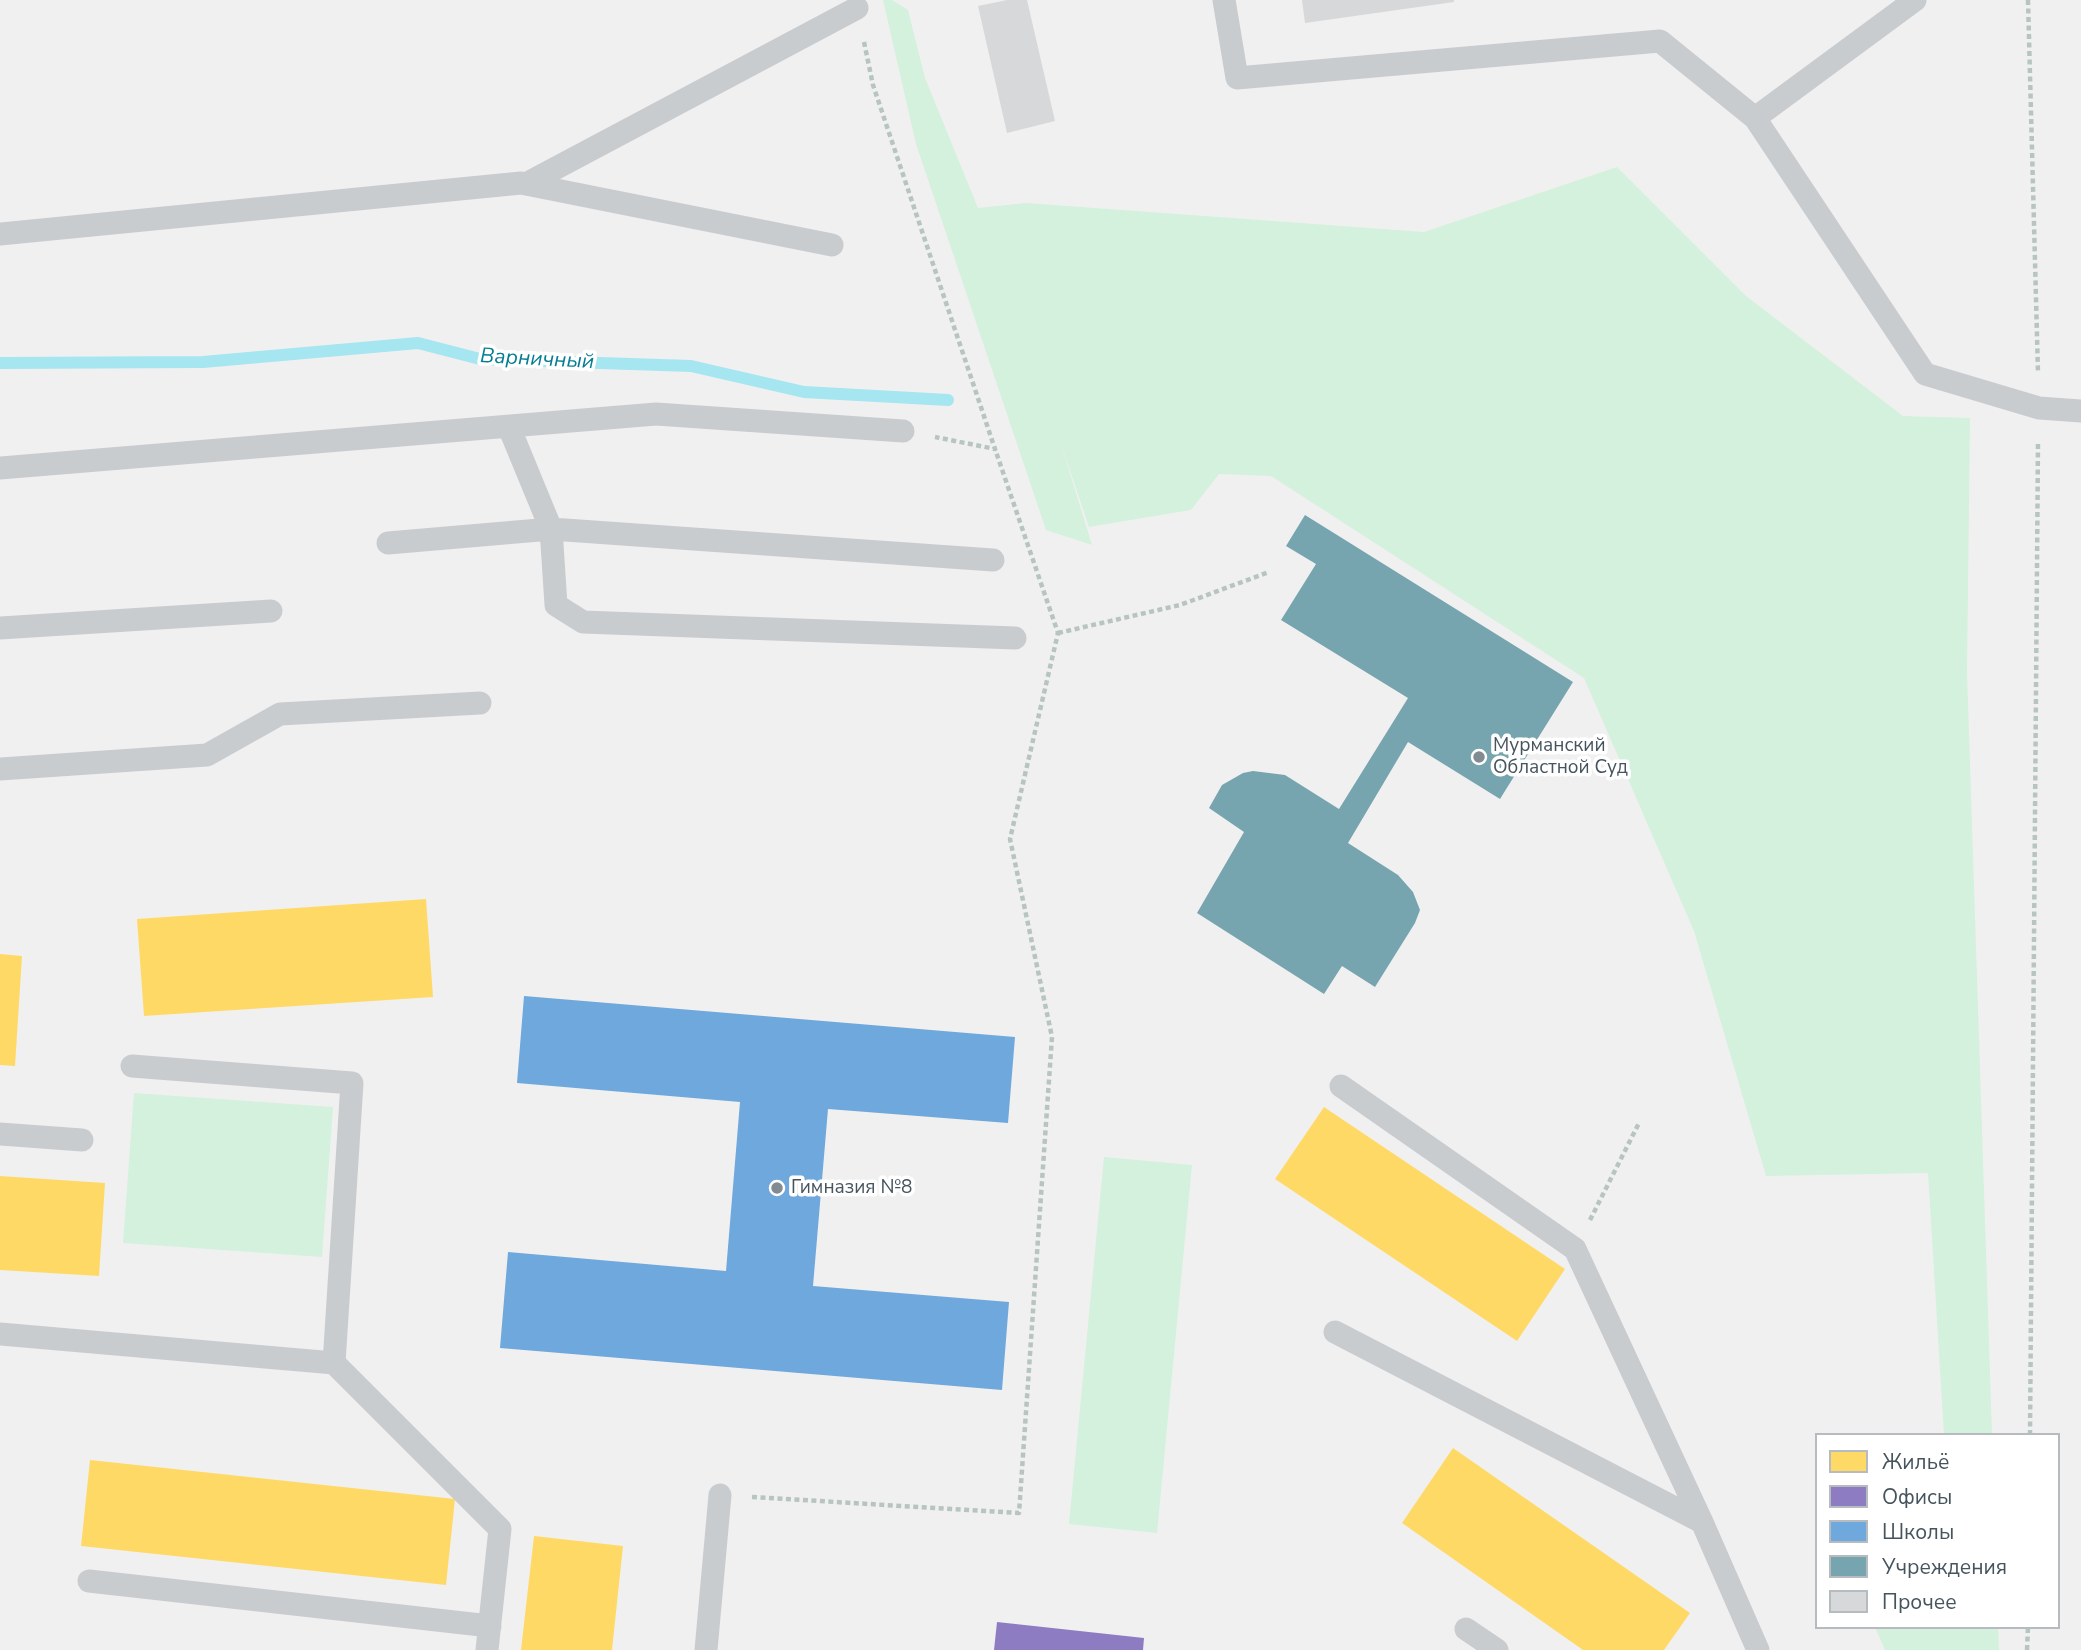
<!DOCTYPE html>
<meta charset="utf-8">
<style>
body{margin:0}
#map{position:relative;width:2081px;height:1650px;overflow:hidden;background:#f1f0f0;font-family:"Nunito Sans",sans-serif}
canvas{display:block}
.legend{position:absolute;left:1815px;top:1433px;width:245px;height:196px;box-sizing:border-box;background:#fff;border:2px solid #b5bbbf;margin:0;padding:9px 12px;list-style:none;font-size:21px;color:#46545e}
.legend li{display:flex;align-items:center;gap:14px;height:35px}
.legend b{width:35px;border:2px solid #b5bbbf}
</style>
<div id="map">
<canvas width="2081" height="1650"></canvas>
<ul class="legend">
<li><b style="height:19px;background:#ffd966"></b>Жильё</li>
<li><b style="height:19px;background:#8e7cc3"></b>Офисы</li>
<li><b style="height:19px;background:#6fa8dc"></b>Школы</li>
<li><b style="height:19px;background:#76a5af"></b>Учреждения</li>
<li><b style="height:19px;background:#d7d8d9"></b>Прочее</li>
</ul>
</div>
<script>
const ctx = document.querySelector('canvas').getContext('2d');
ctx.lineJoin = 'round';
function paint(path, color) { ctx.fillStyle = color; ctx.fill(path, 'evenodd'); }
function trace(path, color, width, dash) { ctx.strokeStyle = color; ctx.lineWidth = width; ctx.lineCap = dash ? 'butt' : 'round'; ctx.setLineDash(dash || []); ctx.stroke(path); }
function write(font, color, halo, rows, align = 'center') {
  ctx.font = font + ' "Nunito Sans",sans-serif'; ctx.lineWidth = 7; ctx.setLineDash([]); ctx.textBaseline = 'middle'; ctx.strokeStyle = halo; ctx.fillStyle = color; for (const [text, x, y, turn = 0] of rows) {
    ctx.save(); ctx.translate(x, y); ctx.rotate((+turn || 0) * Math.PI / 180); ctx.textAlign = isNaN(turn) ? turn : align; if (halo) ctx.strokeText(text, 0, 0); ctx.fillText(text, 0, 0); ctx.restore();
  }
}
const green = new Path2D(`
 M883 0H892L908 10 925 78 978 208 1026 203 1424 232 1617 167 1746 296 1903 416 1970 418 1967 672 1992 1435H1944L1928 1173 1766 1176 1694 931 1584 678 1271 476 1219 474 1191 510 1089 527 1061 444 1092 545 1046 530 916 144Z
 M134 1093 333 1107 322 1257 123 1243Z
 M1104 1157 1192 1165 1157 1533 1069 1524Z
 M1875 1627H1998L1999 1650H1885Z`);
const homes = new Path2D(`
 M426 899 433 997 144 1016 137 919Z
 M0 954 22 956 15 1066 0 1065Z
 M1324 1107 1565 1269 1517 1341 1275 1179Z
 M0 1176 105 1183 99 1276 0 1270Z
 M1453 1448 1690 1613 1664 1650H1583L1402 1523Z
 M90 1460 455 1499 446 1585 81 1546Z
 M534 1536 623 1546 612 1650H521Z`);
const offices = new Path2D(`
 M997 1622 1144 1638 1143 1650H994Z`);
const schools = new Path2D(`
 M524 996 1015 1037 1008 1123 828 1109 813 1286 1009 1302 1002 1390 500 1348 508 1252 726 1271 740 1102 517 1083Z`);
const public = new Path2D(`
 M1305 515 1573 682 1500 799 1408 742 1348 843 1398 875 1413 892 1420 910 1415 923 1375 987 1342 966 1324 994 1197 913 1244 832 1209 808 1222 785 1243 773 1253 771 1285 775 1339 809 1408 698 1281 620 1316 564 1286 546Z`);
const stream = new Path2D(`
 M0 363 203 362 418 343 480 359 691 366 804 392 948 400`);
const building = new Path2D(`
 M1007 0H1027L1055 121 1007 133 978 6Z
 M1302 0H1454V2L1305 23Z`);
const path = new Path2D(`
 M2028 0 2038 373
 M864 42 873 85 995 449 935 437
 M1058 633 1180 605 1269 572
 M1590 1220 1639 1123
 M2030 1435 2038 442
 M752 1497 1019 1513 1052 1037 1010 839 1058 633 995 449
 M2027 1650 2028 1627`);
const lane = new Path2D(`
 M1224 0 1237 78 1660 41 1755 118 1915 0
 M1755 118 1925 374 2039 408 2081 411
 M526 184 857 8
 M0 234 521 183 832 245
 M509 427 551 529 556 605 583 622 1015 638
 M0 468 656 414 903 431
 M388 543 551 529 993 560
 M0 628 271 611
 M0 769 207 755 280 714 480 703
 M132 1066 352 1083 334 1363
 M1341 1086 1575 1249 1702 1522 1758 1650
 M0 1134 82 1140
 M1335 1332 1702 1522
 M0 1334 334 1363 500 1529 487 1650
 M89 1581 490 1626
 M1466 1629 1497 1650
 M706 1650 720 1495`);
const markers = [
 [1479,757,7,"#828b91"],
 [777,1188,7,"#828b91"]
];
const poiNames = [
 ["Мурманский",1493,746],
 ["Областной Суд",1493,768],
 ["Гимназия №8",791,1188]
];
const waterNames = [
 ["Варничный",537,360,3]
];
paint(green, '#d3f1dd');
paint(homes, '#ffd966');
paint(offices, '#8e7cc3');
paint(schools, '#6fa8dc');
paint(public, '#76a5af');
trace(stream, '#a5e6f1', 12);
paint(building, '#d7d8d9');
trace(path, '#b7c5c0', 4.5, [5, 3.5]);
trace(lane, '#c9cccf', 23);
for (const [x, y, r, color] of markers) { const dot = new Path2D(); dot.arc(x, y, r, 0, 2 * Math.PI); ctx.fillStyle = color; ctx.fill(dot); trace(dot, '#fff', 2.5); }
write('19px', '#46545e', '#fff', poiNames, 'left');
write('italic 21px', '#057d94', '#fff', waterNames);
</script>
